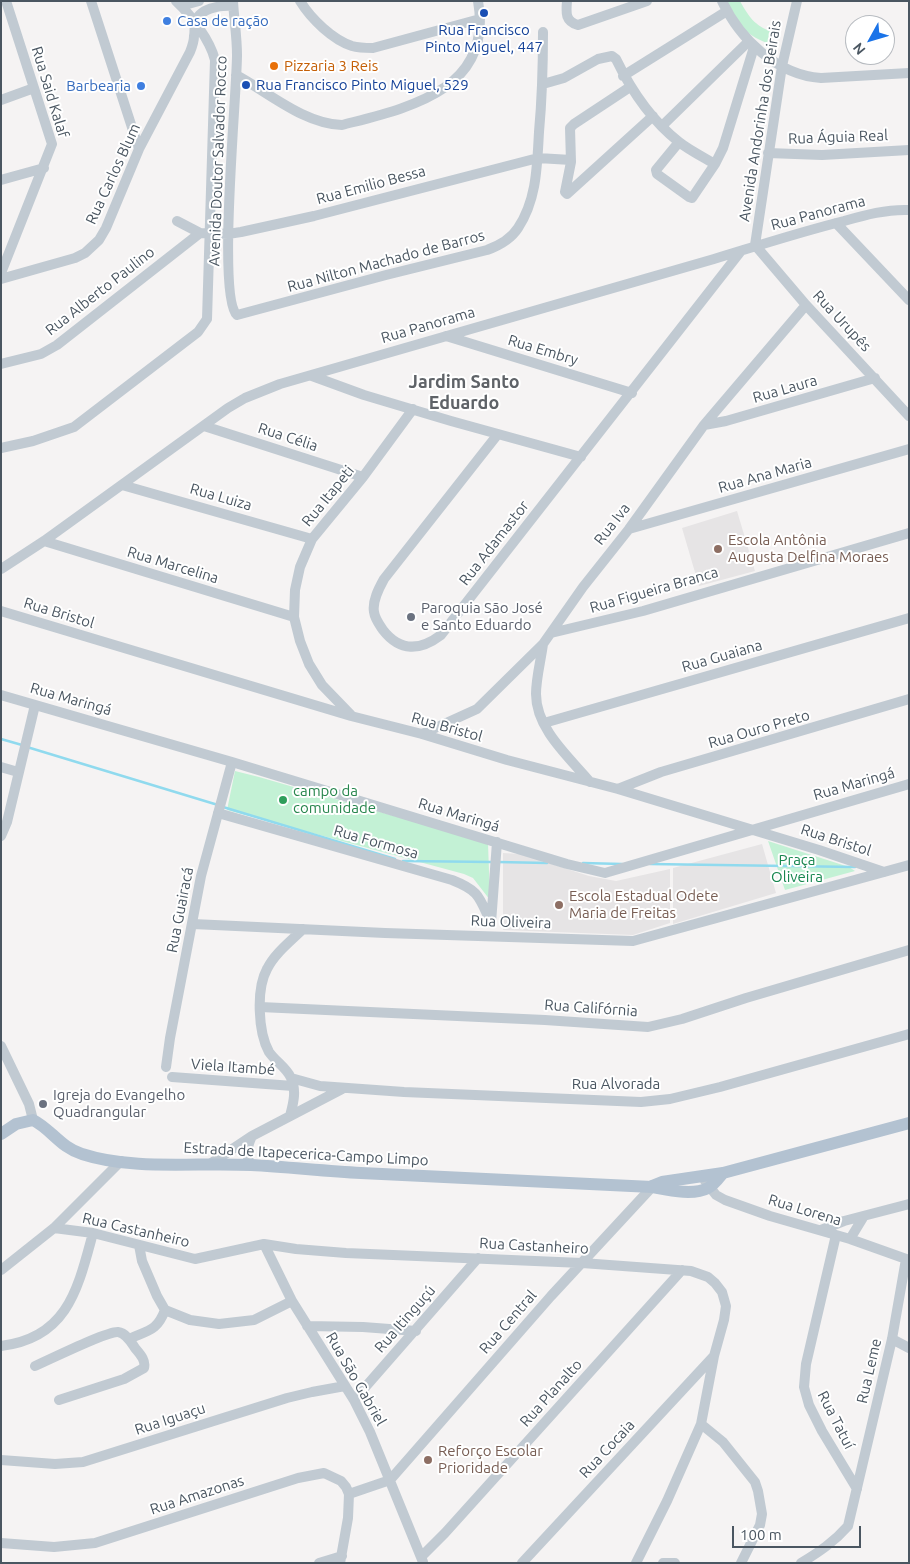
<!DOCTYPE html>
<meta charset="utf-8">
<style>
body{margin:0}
#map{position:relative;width:910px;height:1564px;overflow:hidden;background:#f5f3f3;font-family:Ubuntu,sans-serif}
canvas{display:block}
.frame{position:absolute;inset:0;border:2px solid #4a5661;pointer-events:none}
.north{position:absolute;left:845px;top:15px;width:50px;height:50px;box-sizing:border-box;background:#fff;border:1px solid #b7bbc0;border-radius:50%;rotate:231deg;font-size:14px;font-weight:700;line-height:20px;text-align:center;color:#4a5661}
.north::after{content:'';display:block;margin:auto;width:18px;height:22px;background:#1a73e8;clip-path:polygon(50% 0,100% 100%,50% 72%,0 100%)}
.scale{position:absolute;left:732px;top:1526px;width:129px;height:22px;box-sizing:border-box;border:2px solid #4a5661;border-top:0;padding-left:6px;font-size:15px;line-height:18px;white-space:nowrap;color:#4a5661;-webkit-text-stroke:4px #fff;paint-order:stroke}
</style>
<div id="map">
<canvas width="910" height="1564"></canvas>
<div class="frame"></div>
<div class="north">N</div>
<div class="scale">100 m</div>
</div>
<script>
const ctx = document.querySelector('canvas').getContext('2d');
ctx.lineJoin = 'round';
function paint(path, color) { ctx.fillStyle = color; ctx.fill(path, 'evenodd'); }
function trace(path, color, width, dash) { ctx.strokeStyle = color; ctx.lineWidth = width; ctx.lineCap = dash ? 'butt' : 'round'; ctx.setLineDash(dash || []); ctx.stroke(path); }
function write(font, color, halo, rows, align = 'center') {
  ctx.font = font + ' Ubuntu,sans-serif'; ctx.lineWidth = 4; ctx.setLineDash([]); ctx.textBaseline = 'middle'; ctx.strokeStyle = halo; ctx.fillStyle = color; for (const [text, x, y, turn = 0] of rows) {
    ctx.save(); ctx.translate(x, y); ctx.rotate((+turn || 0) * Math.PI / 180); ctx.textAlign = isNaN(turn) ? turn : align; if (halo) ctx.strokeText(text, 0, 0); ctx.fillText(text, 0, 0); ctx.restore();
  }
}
const education = new Path2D(`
 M737 511 755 571 699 586 682 528Z
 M762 844 776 893 673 924V868Z
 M503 853 520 854 589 876 616 881 670 869V923L633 935 503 930Z`);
const green = new Path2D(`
 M727 1H740C749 17 754 25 772 32L767 43C744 34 737 23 727 1Z
 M235 771 259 777 488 843 490 900 473 878 464 874 227 810Z
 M768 841 849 867 855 871 785 890Z`);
const stream = new Path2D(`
 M1 739 22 745
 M27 747 218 805
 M223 807 395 859
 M403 861 492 862
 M498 862 547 863
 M583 863 622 864
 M650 864 855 867`);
const minor = new Path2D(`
 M91 1 139 149
 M233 1C234 19 237 37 237 55 237 93 217 298 237 315L386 275 487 250C498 246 511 239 518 228 537 199 537 166 539 132 542 99 543 66 543 32
 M300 1C311 19 333 40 352 46 359 48 366 48 373 48L480 19
 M567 1C566 13 565 21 578 25L647 1
 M722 1C740 39 777 75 821 78L909 73
 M797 1 782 66 755 245 806 305 909 416
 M181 6 199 1
 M236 75C268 92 304 124 342 125 407 108 494 91 478 1
 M623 76 727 11
 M543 84 564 78 598 59 612 56 616 59C631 90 651 120 679 142 689 150 703 157 715 164
 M1 100 34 88
 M662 126 749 41
 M679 142 656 170 657 174 689 197 692 198 715 164 723 148 754 47
 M768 153 822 155 909 150
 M1 180 44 168
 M567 194 565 192 571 162 570 128 574 124 630 87
 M567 194 653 116
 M177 221 200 233
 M836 223 909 300
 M1 273 52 144 6 1
 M1 279 75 258 85 253 99 240 106 228 139 149 190 52C192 47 194 41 194 36 195 32 194 27 195 23 199 8 220 5 233 6
 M446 336 632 393
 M1 364 41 354 57 345 200 233 228 234 241 232 314 216 538 158 571 160
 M312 376 364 395 451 421 581 457
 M704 425 726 421 875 378
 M204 426 363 477
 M498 434 384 579C379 588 372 601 374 612 375 619 379 624 383 630 400 652 420 651 441 635L741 251
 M1 448 33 441 74 427 198 332 207 319 215 60C210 40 191 15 176 1
 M122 485 312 539
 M629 529 909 449
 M44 541 294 617
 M1 569 44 541 228 408 245 398 280 384 714 259C757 246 800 232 844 221 865 215 887 209 909 210
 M1 611 351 716 422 734 507 760 618 789 819 850 884 872
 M551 633 643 611 909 533
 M543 644C541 660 536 678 536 694 536 729 569 757 590 782
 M1 695 232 762 567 864 605 873 909 784
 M351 715 322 685 309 664 300 641 294 617 295 590 300 567 312 539 363 477 413 409
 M544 723 909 618
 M422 734 477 709 543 644 583 587 629 529 704 425 806 305
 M1 767 18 772
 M618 789 661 772 909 699
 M218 813 452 880C480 891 479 897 491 923
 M1 836 7 822 35 705
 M491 923 497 842
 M193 924 385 933 633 941 909 865
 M260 1007 545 1020 648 1027 682 1019 746 998 909 950
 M1 1046 29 1104 33 1120
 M166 1067 170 1038 201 876 232 762
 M172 1077 293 1086
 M291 1078 320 1086 404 1092 641 1102 670 1099 720 1087 909 1034
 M290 1116C293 1104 297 1091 291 1078 287 1068 275 1061 269 1052 258 1032 256 989 267 969 275 953 291 941 303 929
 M210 1164 252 1136 342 1089
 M250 1165C246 1153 247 1147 252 1136
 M705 1181 716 1195 725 1200 770 1216 850 1239 909 1260
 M54 1228 93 1233 195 1259 264 1244 296 1249 346 1253 582 1263 691 1271 708 1277 715 1283 722 1292 726 1306 724 1320 714 1356 701 1424 667 1501 636 1563
 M821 1230 844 1221 909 1204
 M836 1235 806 1364 804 1387 809 1405 822 1431 857 1489
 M850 1239 864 1216
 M264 1244 292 1301 354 1400 370 1432 423 1562
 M139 1245 142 1261 157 1296 165 1310 190 1320 219 1324 254 1320 292 1301
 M1 1270 54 1228 121 1161
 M307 1326 363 1327 416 1331
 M129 1339C149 1330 157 1331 165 1310
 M892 1339 909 1348
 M1 1346C68 1338 78 1288 93 1233
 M35 1366C49 1360 107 1331 118 1332 126 1333 131 1342 135 1348 140 1354 146 1360 144 1368L124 1379 59 1400
 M354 1400 478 1258
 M701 1424 723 1442 755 1482 758 1491 762 1514 760 1525 741 1563
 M1 1460 55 1464 83 1462 287 1398 312 1392 345 1386
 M349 1494 390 1480 551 1296 652 1187
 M1 1543 54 1547 95 1543 298 1478 324 1473 341 1481 346 1487 349 1494 348 1518 340 1563
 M421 1557 445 1533 682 1270
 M319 1563 342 1556
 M522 1563 714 1356
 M663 1563H675
 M801 1563C819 1552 834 1542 848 1526L892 1339 906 1259`);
const major = new Path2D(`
 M1 1134 16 1124 33 1120C51 1129 61 1148 82 1154 134 1171 197 1162 251 1165 288 1167 324 1171 361 1173 458 1178 555 1182 652 1187 668 1190 693 1196 708 1188 714 1185 719 1178 723 1173
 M652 1186 662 1182 723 1173 909 1123`);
const markers = [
 [484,13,5,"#1a4fb4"],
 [167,21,5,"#3f7fe0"],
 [274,66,5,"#e8710a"],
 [246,85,5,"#1a4fb4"],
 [141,86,5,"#3f7fe0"],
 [718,549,5,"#8d6e63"],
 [411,617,5,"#6b7280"],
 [283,800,5,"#2e9e5b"],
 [559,905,5,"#8d6e63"],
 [43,1104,5,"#6b7280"],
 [428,1460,5,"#8d6e63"]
];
const shopNames = [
 ["Casa de ração",177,21],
 ["Barbearia",131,86,"right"]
];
const transitNames = [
 ["Rua Francisco",484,30],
 ["Pinto Miguel, 447",484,47],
 ["Rua Francisco Pinto Miguel, 529",256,85,"left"]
];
const foodNames = [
 ["Pizzaria 3 Reis",284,66]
];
const streetNames = [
 ["Rua Said Kalaf",50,92,73],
 ["Avenida Andorinha dos Beirais",760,121,-81],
 ["Rua Águia Real",838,137,-2],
 ["Avenida Doutor Salvador Rocco",218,161,-88],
 ["Rua Carlos Blum",113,174,-65],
 ["Rua Emilio Bessa",371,185,-15],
 ["Rua Panorama",818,213,-15],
 ["Rua Nilton Machado de Barros",386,261,-15],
 ["Rua Alberto Paulino",100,291,-38],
 ["Rua Urupês",842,321,47],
 ["Rua Panorama",428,325,-16],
 ["Rua Embry",543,350,17],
 ["Rua Laura",785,389,-16],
 ["Rua Célia",288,437,18],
 ["Rua Ana Maria",765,475,-16],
 ["Rua Itapeti",328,496,-51],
 ["Rua Luiza",221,497,16],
 ["Rua Iva",612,524,-52],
 ["Rua Adamastor",494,543,-52],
 ["Rua Marcelina",173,565,17],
 ["Rua Figueira Branca",654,590,-16],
 ["Rua Bristol",59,613,17],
 ["Rua Guaiana",722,656,-16],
 ["Rua Maringá",71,699,16],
 ["Rua Bristol",447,727,16],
 ["Rua Ouro Preto",759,729,-16],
 ["Rua Maringá",854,784,-16],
 ["Rua Maringá",459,815,17],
 ["Rua Bristol",836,840,18],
 ["Rua Formosa",376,842,16],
 ["Rua Guairacá",180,910,-79],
 ["Rua Oliveira",511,922,2],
 ["Rua Califórnia",591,1008,4],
 ["Viela Itambé",233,1067,4],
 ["Rua Alvorada",616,1084],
 ["Estrada de Itapecerica-Campo Limpo",306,1154,3],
 ["Rua Lorena",805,1210,17],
 ["Rua Castanheiro",136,1230,13],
 ["Rua Castanheiro",534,1246,3],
 ["Rua Itinguçú",405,1319,-49],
 ["Rua Central",508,1322,-49],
 ["Rua Leme",869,1371,-77],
 ["Rua São Gabriel",356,1379,60],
 ["Rua Planalto",551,1393,-48],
 ["Rua Iguaçu",170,1419,-18],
 ["Rua Tatuí",836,1420,63],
 ["Rua Cocaia",607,1449,-47],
 ["Rua Amazonas",197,1495,-18]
];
const educationNames = [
 ["Escola Antônia",728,540],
 ["Augusta Delfina Moraes",728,557],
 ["Escola Estadual Odete",569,896],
 ["Maria de Freitas",569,913],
 ["Reforço Escolar",438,1451],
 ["Prioridade",438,1468]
];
const worshipNames = [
 ["Paroquia São José",421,608],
 ["e Santo Eduardo",421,625],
 ["Igreja do Evangelho",53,1095],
 ["Quadrangular",53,1112]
];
const leisureNames = [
 ["campo da",293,791],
 ["comunidade",293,808]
];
const parkNames = [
 ["Praça",797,860],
 ["Oliveira",797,877]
];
const quarterNames = [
 ["Jardim Santo",464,382],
 ["Eduardo",464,403]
];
paint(education, '#e6e4e5');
paint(green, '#c3f1d5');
trace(stream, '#90daee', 2.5);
trace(minor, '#c1cad2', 10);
trace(major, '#b3c2d1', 12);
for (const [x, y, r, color] of markers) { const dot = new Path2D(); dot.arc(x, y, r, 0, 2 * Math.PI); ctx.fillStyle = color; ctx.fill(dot); trace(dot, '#fff', 2); }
write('15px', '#366cbe', '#fff', shopNames, 'left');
write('15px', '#164399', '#fff', transitNames);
write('15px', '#c56008', '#fff', foodNames, 'left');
write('15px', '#4a5661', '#fff', streetNames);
write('15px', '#785e54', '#fff', educationNames, 'left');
write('15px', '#5b616d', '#fff', worshipNames, 'left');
write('15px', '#27864d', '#fff', leisureNames, 'left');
write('15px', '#17864f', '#fff', parkNames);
write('bold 18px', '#5f6368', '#fff', quarterNames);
</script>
